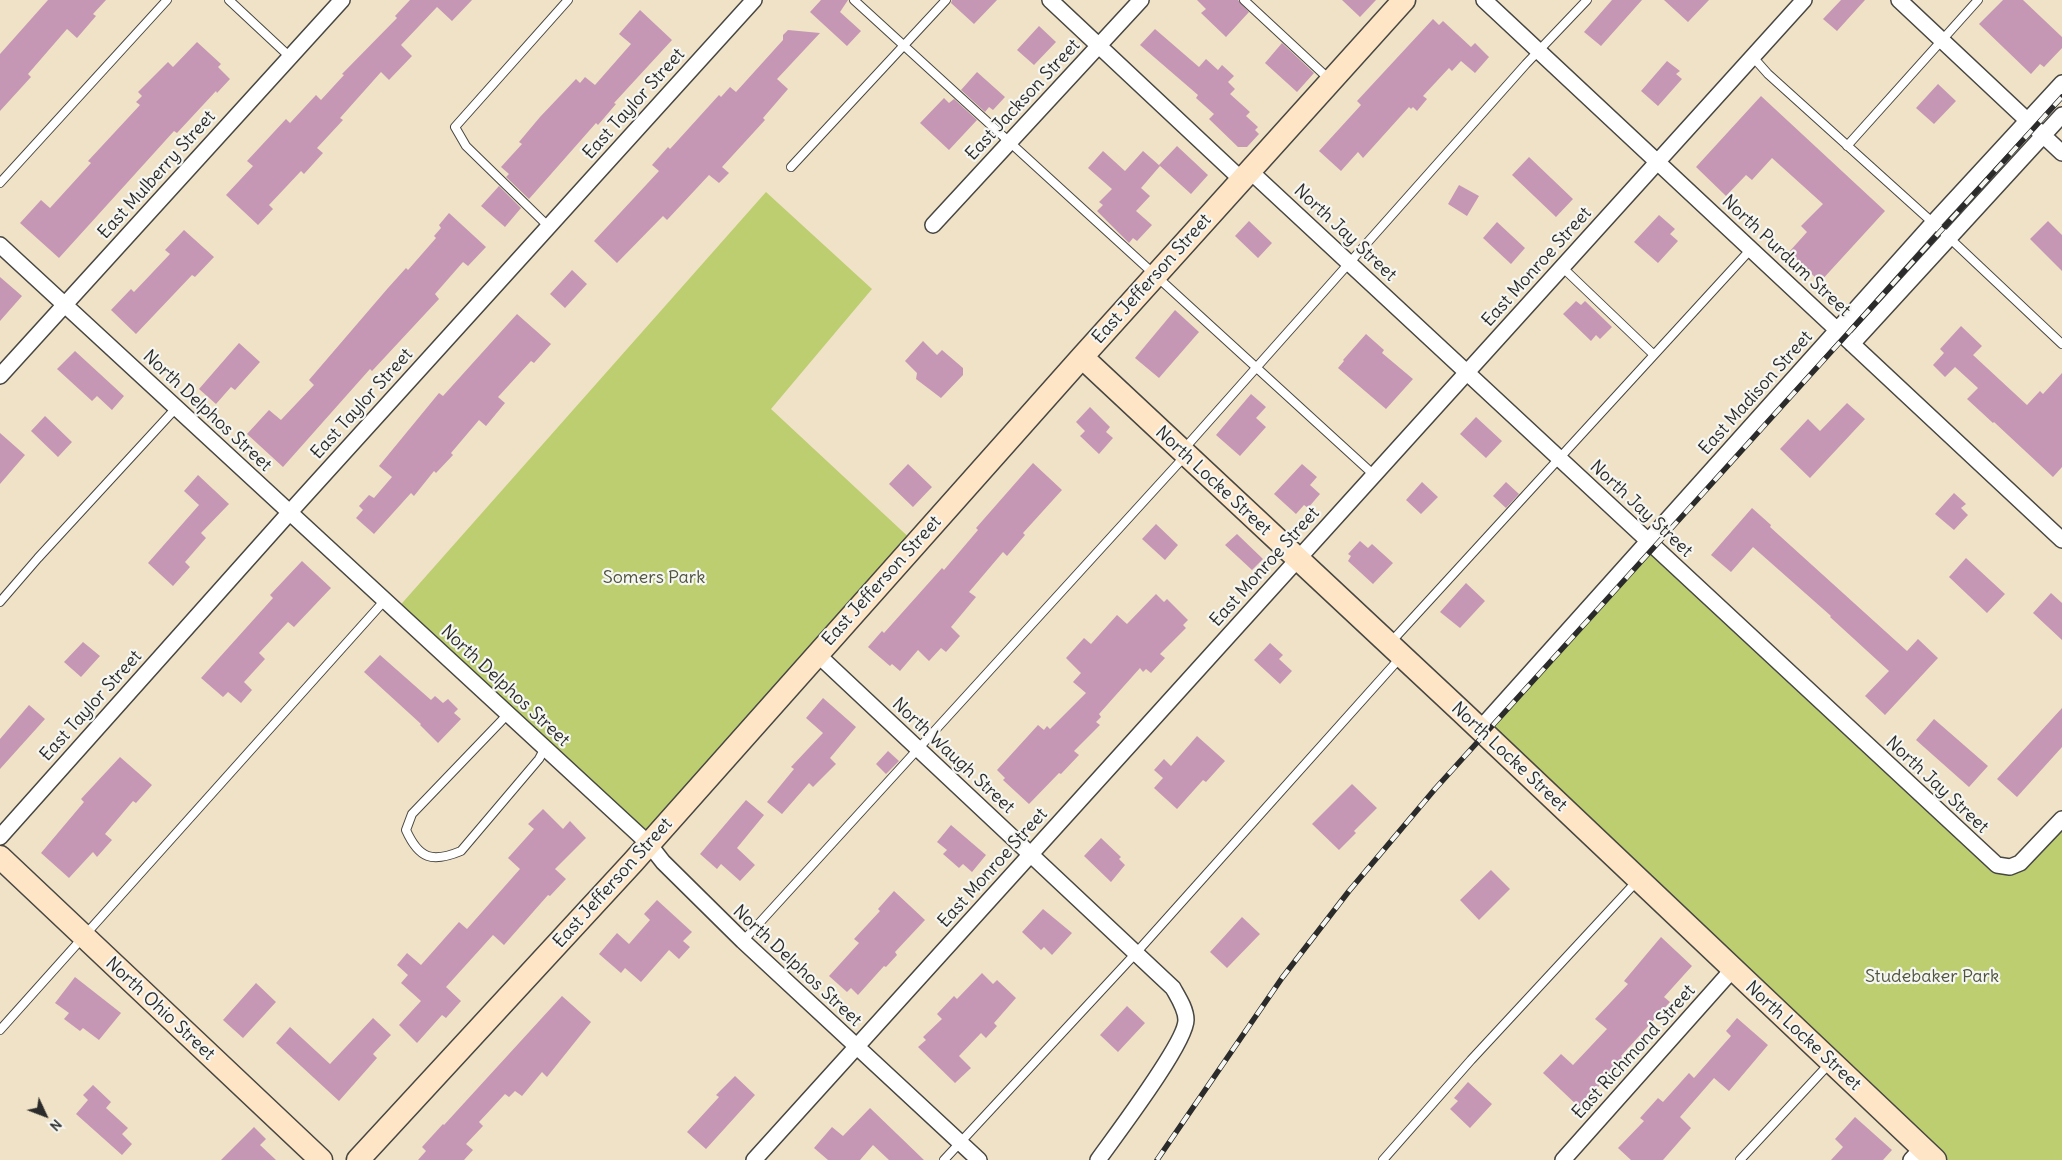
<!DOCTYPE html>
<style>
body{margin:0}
#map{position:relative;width:2062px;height:1160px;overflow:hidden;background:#efe2c6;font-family:Delius,sans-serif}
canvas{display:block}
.north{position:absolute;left:20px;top:1090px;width:50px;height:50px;-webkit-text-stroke:4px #f6f6f2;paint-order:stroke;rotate:133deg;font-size:14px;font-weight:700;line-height:20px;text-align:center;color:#2b2b2b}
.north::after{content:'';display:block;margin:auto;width:18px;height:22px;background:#2b2b2b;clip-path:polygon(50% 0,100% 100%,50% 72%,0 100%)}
</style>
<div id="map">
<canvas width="2062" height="1160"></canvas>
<div class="north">N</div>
</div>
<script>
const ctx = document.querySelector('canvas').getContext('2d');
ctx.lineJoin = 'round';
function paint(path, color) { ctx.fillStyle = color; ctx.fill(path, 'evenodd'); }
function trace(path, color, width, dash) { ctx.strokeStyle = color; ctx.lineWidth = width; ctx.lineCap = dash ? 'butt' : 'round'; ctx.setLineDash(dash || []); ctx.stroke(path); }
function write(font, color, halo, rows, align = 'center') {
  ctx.font = font + ' Delius,sans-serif'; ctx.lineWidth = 4.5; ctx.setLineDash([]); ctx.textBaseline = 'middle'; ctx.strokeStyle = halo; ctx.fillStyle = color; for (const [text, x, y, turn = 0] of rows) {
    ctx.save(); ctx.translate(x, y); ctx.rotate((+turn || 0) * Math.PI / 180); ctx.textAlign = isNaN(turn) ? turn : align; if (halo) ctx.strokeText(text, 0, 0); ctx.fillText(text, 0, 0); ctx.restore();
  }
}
const green = new Path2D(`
 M766 192 872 289 771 409 915 543 649 844 396 610Z
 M1654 548 1997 865 2020 863 2062 819V1160H1936L1479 730Z`);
const building = new Path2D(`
 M48 0H106L93 14 96 16 77 38 67 29 28 74 31 77 0 111V54Z
 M410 0H472L452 21 437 7 401 45 412 56 389 80 381 72 340 118 343 120 317 148 323 153 304 174 301 171 269 205 273 209 258 225 226 195 253 166 247 161 286 119 290 123 316 95 321 100 344 75 342 74 397 18 395 16Z
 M821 0H848L840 12 861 31 847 46 810 12Z
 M952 0H997L974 24 951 3Z
 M1197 0H1238L1249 12 1226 37 1201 13 1206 9Z
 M1342 0H1376L1360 17Z
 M1612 0H1642L1601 46 1584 32Z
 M1664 0H1709L1688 22Z
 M1841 0H1865L1837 31 1823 19Z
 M2003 0H2023L2062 37V48L2044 67 2040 64 2031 74 1979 24Z
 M640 10 672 40 614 103 616 104 598 125 596 123 529 199 506 177 509 174 501 167 522 144 519 142 540 117 576 79 580 83 585 77 595 85 631 44 619 34Z
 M1433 19 1439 25 1443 21 1471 47 1475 43 1489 57 1475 73 1461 61 1452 71 1449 68 1423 96 1427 99 1417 111 1413 107 1411 109 1409 107 1363 158 1358 152 1341 171 1319 151 1361 105 1357 101Z
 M1039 26 1056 42 1034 65 1017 50Z
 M1155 29 1199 67 1206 59 1218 70 1222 65 1234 76 1228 82 1235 89 1230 94 1250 112 1246 116 1258 127 1255 130 1259 134 1247 147H1238L1209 119 1214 114 1196 98 1198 95 1140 45Z
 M788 30 820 33 777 79 788 89 763 118 765 120 722 167 729 173 719 183 709 175 667 220 663 216 617 263 594 241 659 171 652 165 668 147 670 149 719 95 721 97 730 87 736 92 783 40V35Z
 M197 42 221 64 218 67 230 79 217 93 216 91 177 133 174 131 59 258 20 223 41 200 50 208 91 163 88 161 140 105 136 102 142 96 138 92 168 62 173 67Z
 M1282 43 1314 73 1297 92 1265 63Z
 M1667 61 1680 71 1676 74 1682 79 1658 106 1641 91Z
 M977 72 1005 97 993 110 989 107 985 112 961 90Z
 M1938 84 1956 101 1934 124 1916 108Z
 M1761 96 1885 211 1820 282 1789 252 1807 232 1801 226 1823 204 1772 158 1752 180 1746 175 1726 196 1696 167Z
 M944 98 949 103 954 99 977 120 949 150 920 123Z
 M1177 146 1208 175 1191 194 1159 165Z
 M1103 151 1125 171 1143 151 1160 166 1141 188 1150 196 1136 211 1152 225 1137 241 1133 238 1129 243 1097 211 1103 205 1099 202 1112 189 1088 168Z
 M1529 157 1573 199 1556 217 1512 175Z
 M1459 185 1479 196 1467 216 1448 204Z
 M499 186 521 208 505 227 481 206Z
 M449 213 486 247 468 266 463 262 435 294 439 299 372 371 370 369 283 467 247 434 269 410 281 420 314 385 309 380 388 288 406 268 408 270 436 238 434 236 441 228 439 225Z
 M1659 215 1675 229 1670 234 1678 241 1658 263 1634 242Z
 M1249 221 1272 243 1258 258 1235 236Z
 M2048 221 2062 235V271L2030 239Z
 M1497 222 1525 248 1511 264 1483 238Z
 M184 230 214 257 195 277 192 275 136 334 111 310 131 289 134 292 170 254 165 250Z
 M572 270 587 284 565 308 550 294Z
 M0 277 22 296 0 321Z
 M1576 301 1581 305 1585 301 1612 327 1600 339 1596 335 1591 341 1563 314Z
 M1175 310 1199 332 1159 378 1135 358Z
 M517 314 551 344 534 363 531 361 498 397 505 403 486 426 479 420 451 453 453 455 436 473 434 471 414 496 411 493 374 534 356 518 363 510 359 506 369 495 374 498 392 477 379 466 439 393 443 396Z
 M1961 326 1982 346 1973 355 2027 405 2040 391 2043 394 2062 373V467L2053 477 1994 422 1993 423 1967 399 1978 388 1955 367 1945 377 1933 365 1944 353 1940 349Z
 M1366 334 1384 350 1382 353 1413 379 1386 409 1338 368 1344 361 1343 360Z
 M923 341 937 355 942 350 963 368V375L941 398 916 379 917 373 905 361Z
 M239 343 260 362 235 390 231 387 216 404 199 389Z
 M75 351 124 396 112 410 97 396 92 401 57 369Z
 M1251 394 1266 407 1256 418 1266 427 1240 456 1216 435Z
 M1847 403 1865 419 1810 478 1780 449 1808 419 1820 431Z
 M1090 407 1110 427 1106 432 1113 438 1099 454 1080 436 1085 431 1076 422Z
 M45 416 72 442 58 457 31 431Z
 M1476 417 1502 441 1486 458 1460 434Z
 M0 433 25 455 0 484Z
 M1033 463 1062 490 1023 533 1025 535 1007 556 1003 552 969 592 976 597 951 627 960 636 946 652 941 648 929 661 918 650 900 671 892 664 890 666 868 647 882 631 884 633 942 568 944 570 978 530 976 528Z
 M908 464 932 487 913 507 889 484Z
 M1302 464 1317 477 1310 485 1320 494 1308 508 1304 505 1296 514 1274 494Z
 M198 475 229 504 201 533 206 538 185 562 190 567 173 586 148 563 199 505 184 491Z
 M1422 482 1438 497 1421 514 1406 500Z
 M1506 482 1519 494 1506 508 1493 496Z
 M1954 493 1966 504 1961 508 1968 515 1954 530 1935 514Z
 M1752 508 1771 525 1770 527 1907 651 1918 639 1938 658 1885 715 1865 696 1889 671 1830 617 1831 616 1753 547 1731 572 1711 555Z
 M1156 524 1178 545 1165 560 1142 539Z
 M1237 534 1263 559 1252 570 1225 545Z
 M1360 541 1368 548 1372 544 1393 563 1373 584 1348 561 1351 556 1348 554Z
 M1966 558 2005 594 1987 613 1949 577Z
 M302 561 331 588 294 627 288 622 259 653 265 659 244 682 252 690 241 703 228 692 223 697 201 678 273 598 270 595Z
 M1466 583 1485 601 1460 628 1440 612Z
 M2051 593 2062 603V640L2033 613Z
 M1156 594 1164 602 1167 599 1188 620 1183 625 1186 628 1160 654 1165 658 1151 673 1146 669 1143 672 1140 668 1099 714 1101 717 1096 722 1100 725 1074 751 1079 755 1061 774 1059 773 1029 804 1003 780 1005 778 997 770 1038 725 1044 730 1047 726 1050 729 1086 693 1073 682 1081 673 1066 658 1084 638 1091 644 1117 615 1127 624Z
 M83 642 100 656 81 677 64 662Z
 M1270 643 1283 655 1279 659 1292 671 1280 684 1254 660Z
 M380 655 431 700 435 696 443 703 448 699 458 709 454 713 461 719 438 743 420 725 421 724 364 672Z
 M823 698 856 727 830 758 836 764 813 787 809 783 782 814 767 802 794 769 791 767 823 733 806 718Z
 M29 705 45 719 0 769V739Z
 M2062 708V747L2017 797 1997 779Z
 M1934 719 1988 766 1969 787 1916 740Z
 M1197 736 1225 761 1206 782 1203 780 1177 809 1154 788 1163 778 1154 770 1164 759 1171 766Z
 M888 751 899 761 886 774 876 764Z
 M120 757 152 785 136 803 133 801 105 834 112 840 97 857 93 852 69 878 41 853 84 802 81 799Z
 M1352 784 1377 808 1354 831 1356 833 1339 850 1312 824Z
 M746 800 764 815 737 848 755 865 740 881 721 864 717 869 700 854Z
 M543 809 563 829 570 821 586 838 555 869 566 879 550 896 548 895 504 945 493 935 446 987 461 1001 446 1018 442 1015 417 1043 399 1025 421 1001 401 983 408 975 397 965 407 953 421 965 459 922 467 929 520 869 508 858 534 829 528 824Z
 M951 825 986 855 972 872 963 864 959 868 943 854 947 850 937 842Z
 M1101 838 1121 857 1119 859 1125 865 1111 882 1084 856Z
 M1491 870 1510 889 1479 920 1460 900Z
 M894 891 925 920 895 952 897 955 886 967 884 966 858 995 851 988 847 992 829 976 859 943 854 939 880 911 878 909Z
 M657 900 692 932 683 941 690 947 679 959 669 950 641 982 625 968 621 973 599 954 617 933 629 944 650 920 644 914Z
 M1043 909 1072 933 1052 955 1044 947 1041 950 1022 932Z
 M1242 917 1260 934 1227 968 1210 952Z
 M1661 937 1692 966 1664 997 1670 1002 1621 1056 1625 1059 1579 1107 1543 1073 1561 1054 1573 1065 1607 1029 1595 1019 1628 984 1624 981Z
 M982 973 993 984 997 980 1016 998 994 1023 997 1026 986 1038 981 1033 959 1056 971 1068 955 1083 918 1047 926 1040 923 1037 942 1019 937 1014 954 996 957 999Z
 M75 977 121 1013 99 1040 83 1028 80 1031 64 1019 69 1013 55 1003Z
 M256 983 276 1002 243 1038 223 1020Z
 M562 996 591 1022 547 1077 542 1072 522 1096 515 1091 509 1097 505 1094 479 1122 483 1126 466 1144 473 1150 464 1160H418L426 1151 422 1147 443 1124 444 1125Z
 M1127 1006 1145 1023 1118 1052 1100 1035Z
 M373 1018 391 1035 373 1054 377 1058 339 1101 276 1043 290 1027 330 1064Z
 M1737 1018 1768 1045 1729 1091 1714 1078 1680 1117 1691 1128 1663 1160H1631L1618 1148 1644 1121 1640 1118 1658 1098 1663 1102 1689 1073 1694 1078 1731 1036 1726 1031Z
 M735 1076 755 1095 706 1149 687 1132 719 1097 716 1095Z
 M1468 1082 1492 1104 1470 1128 1450 1109 1458 1101 1454 1098Z
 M93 1085 111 1102 106 1108 128 1128 122 1134 132 1144 122 1155 76 1114 88 1100 83 1095Z
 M870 1108 924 1160H889L873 1145 860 1160H828L814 1148 832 1127 843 1136Z
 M1855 1117 1892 1150 1883 1160H1831L1843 1147 1835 1139Z
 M254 1127 266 1139 260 1145 276 1160H221Z`);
const lane = new Path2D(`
 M229 0 290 57
 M854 0 1374 475
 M1244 0 1329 79
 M1752 56 1768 74 1942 231 2062 344
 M1847 146 1978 0
 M791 167 946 0
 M0 183 167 0
 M548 226 466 146 455 127 568 0
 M1562 267 1654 355
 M1184 449 1526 64 1587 0
 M0 602 38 558 176 408
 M1391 642 1751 249
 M508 714 412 814 406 830C419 859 432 863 461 851L539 759 545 748
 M743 941 1185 456
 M0 1030 385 600
 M944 1160 1136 953 1400 658
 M1383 1160 1471 1060 1637 881
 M1740 1160 1830 1063`);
const street = new Path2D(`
 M1050 0 1242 180
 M1484 0 2062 540
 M1899 0 2062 153
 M1250 171 1997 865 2010 867 2020 863 2062 819
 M933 225 1141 0
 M0 245 649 844 663 862 743 941 979 1160
 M1852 344 2062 115
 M0 376 342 0
 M817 654 1173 988C1178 997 1186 1009 1186 1020 1186 1043 1115 1136 1098 1160
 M1479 730 1933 223 2062 83
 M0 837 290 512 754 0
 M754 1160 1804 0
 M1563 1160 1733 969
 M1911 1160 1922 1148`);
const secondary = new Path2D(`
 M1082 357 1463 713 1935 1160
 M0 857 321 1160
 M358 1160 633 862 1082 357 1404 0`);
const rail = new Path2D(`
 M1157 1160 1282 978 1349 891 1435 789 2062 97`);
const streetNames = [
 ["East Jackson Street",1023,100,-47],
 ["East Taylor Street",634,104,-48],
 ["East Mulberry Street",157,175,-48],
 ["North Jay Street",1345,233,43],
 ["North Purdum Street",1786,256,43],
 ["East Monroe Street",1537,267,-48],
 ["East Jefferson Street",1152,279,-48],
 ["East Madison Street",1756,393,-48],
 ["East Taylor Street",362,404,-48],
 ["North Delphos Street",207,411,43],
 ["North Locke Street",1213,481,43],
 ["North Jay Street",1641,509,43],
 ["East Monroe Street",1265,567,-48],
 ["East Jefferson Street",882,581,-48],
 ["North Delphos Street",505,686,43],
 ["East Taylor Street",91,706,-48],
 ["North Waugh Street",953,756,43],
 ["North Locke Street",1509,757,43],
 ["North Jay Street",1937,785,43],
 ["East Monroe Street",993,868,-48],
 ["East Jefferson Street",613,883,-48],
 ["North Delphos Street",797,966,43],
 ["North Ohio Street",160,1009,43],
 ["North Locke Street",1803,1036,43],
 ["East Richmond Street",1634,1052,-48]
];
const parkNames = [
 ["Somers Park",654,578],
 ["Studebaker Park",1932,977]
];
paint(green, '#bdce71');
paint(building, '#c697b4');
trace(lane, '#484642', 10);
trace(street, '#484642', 18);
trace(secondary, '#484642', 25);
trace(lane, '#fff', 8);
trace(street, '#fff', 15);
trace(secondary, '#fde5c5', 22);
trace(rail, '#2b2b2b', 5.5);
trace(rail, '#f6f6f2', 4, [11]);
write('18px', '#2b2b2b', '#f6f6f2', streetNames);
write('18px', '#50543c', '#f6f6f2', parkNames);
</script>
